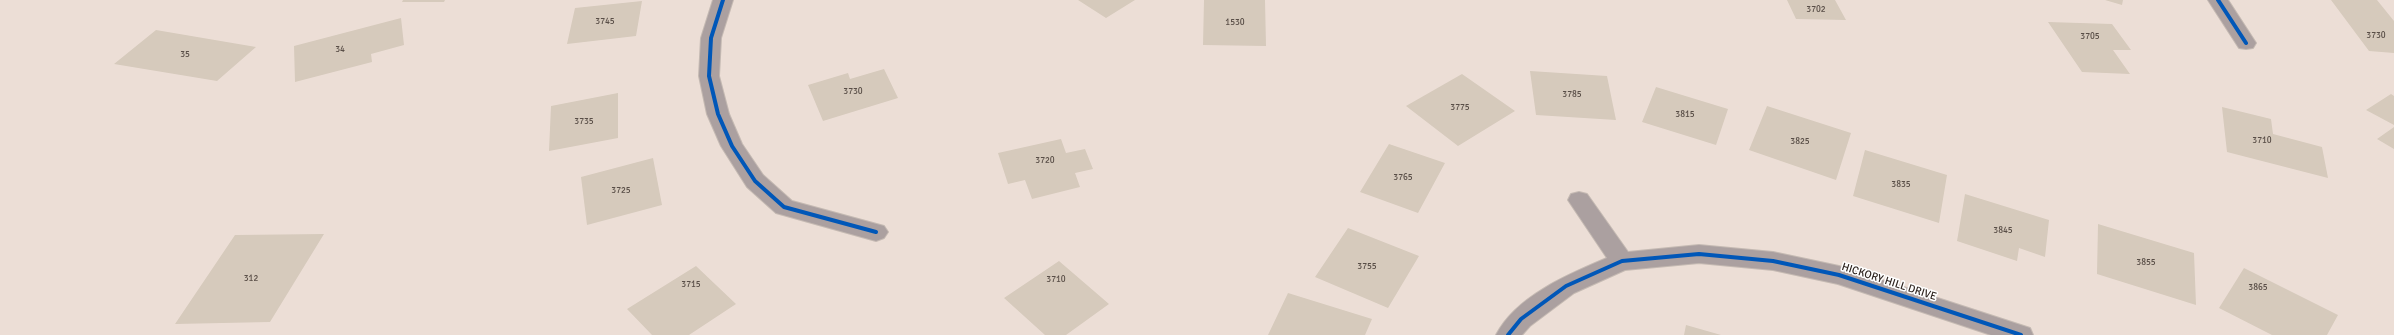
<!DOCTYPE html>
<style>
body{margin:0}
canvas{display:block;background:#ecded6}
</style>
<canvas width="2394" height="335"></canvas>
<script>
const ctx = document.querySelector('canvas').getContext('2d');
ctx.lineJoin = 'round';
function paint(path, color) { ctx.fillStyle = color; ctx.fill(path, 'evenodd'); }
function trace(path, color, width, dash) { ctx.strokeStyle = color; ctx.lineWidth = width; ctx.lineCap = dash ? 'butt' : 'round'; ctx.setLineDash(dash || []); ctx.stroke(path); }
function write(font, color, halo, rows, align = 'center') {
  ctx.font = font + ' Signika,sans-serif'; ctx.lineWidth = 3; ctx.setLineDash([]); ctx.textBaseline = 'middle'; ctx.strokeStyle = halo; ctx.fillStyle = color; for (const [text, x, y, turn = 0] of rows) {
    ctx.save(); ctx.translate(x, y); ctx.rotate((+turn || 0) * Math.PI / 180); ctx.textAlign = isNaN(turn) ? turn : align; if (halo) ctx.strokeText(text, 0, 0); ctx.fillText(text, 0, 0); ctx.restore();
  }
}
const building = new Path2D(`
 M403 0H445L444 2H402Z
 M1078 0H1135L1106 18Z
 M1204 0H1265L1266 46 1203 45Z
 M1787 0H1835L1846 20 1796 19Z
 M2105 0H2123L2122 5Z
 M2331 0H2377L2394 21V53L2369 51Z
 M642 1 636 36 567 44 575 8Z
 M401 18 404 45 371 54 372 62 295 82 294 46Z
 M2048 22 2112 24 2131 50H2113L2130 74 2082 72Z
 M156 30 256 47 217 81 114 64Z
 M884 69 898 98 823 121 808 85 848 73 850 79Z
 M1530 71 1607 76 1616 120 1536 115Z
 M1462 74 1515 111 1458 146 1406 106Z
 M1656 87 1728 109 1716 145 1642 122Z
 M618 93V138L549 151 551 106Z
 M2391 94 2394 96V125L2366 110Z
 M1767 106 1851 133 1836 180 1749 150Z
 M2222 107 2271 119 2273 134 2322 147 2328 178 2227 152Z
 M2394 127V149L2377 139Z
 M1061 139 1066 153 1085 149 1093 169 1075 173 1080 187 1032 199 1025 180 1008 184 998 153Z
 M1389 144 1445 163 1418 213 1360 192Z
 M1865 150 1947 175 1939 223 1853 196Z
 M653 158 662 205 587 225 581 177Z
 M1965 194 2049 220 2045 257 2019 248 2017 261 1957 241Z
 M2098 224 2194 253 2196 305 2097 274Z
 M1348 228 1419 256 1388 308 1315 277Z
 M324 234 270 322 175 324 235 235Z
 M1059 261 1109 304 1066 335H1045L1004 298Z
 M696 266 736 304 689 335H652L627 309Z
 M2244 268 2338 315 2327 335H2272L2219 308Z
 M1288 293 1372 319 1365 335H1268Z
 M1686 325 1721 335H1684Z`);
const minor = new Path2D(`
 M713 0H733L721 38 719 76 729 114 742 144 763 175 792 201 884 226 888 232 884 238 876 241 776 213 747 187 721 146 707 114 699 76 701 38Z
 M2208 0H2228L2256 43 2253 48 2246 49 2239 48Z
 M1579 192 1587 194 1628 252 1699 245 1773 252 1839 266 2030 328 2033 335H1991L1838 284 1773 270 1699 263 1625 270 1574 293 1530 326 1522 335H1496C1516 296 1569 274 1607 258L1568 200 1571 194Z`);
const cycleway = new Path2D(`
 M723 0 711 38 709 76 718 114 732 146 755 181 784 207 876 232
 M2218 0 2246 43
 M1508 335 1521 319 1566 286 1622 261 1699 254 1773 261 1839 275 2021 335`);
const numberNames = [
 ["3702",1816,10],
 ["3745",605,22],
 ["1530",1235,23],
 ["3730",2376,36],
 ["3705",2090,37],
 ["34",340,50],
 ["35",185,55],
 ["3730",853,92],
 ["3785",1572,95],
 ["3775",1460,108],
 ["3815",1685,115],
 ["3735",584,122],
 ["3710",2262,141],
 ["3825",1800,142],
 ["3720",1045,161],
 ["3765",1403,178],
 ["3835",1901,185],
 ["3725",621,191],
 ["3845",2003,231],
 ["3855",2146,263],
 ["3755",1367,267],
 ["312",251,279],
 ["3710",1056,280],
 ["3715",691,285],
 ["3865",2258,288]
];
const streetNames = [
 ["HICKORY HILL DRIVE",1889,282,18]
];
paint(building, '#d6cabc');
trace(minor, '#c5bab3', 2);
paint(minor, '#aba0a0');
trace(cycleway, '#0057b8', 4);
write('9px', '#594e47', null, numberNames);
write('11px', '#2f2520', '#fff', streetNames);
</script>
